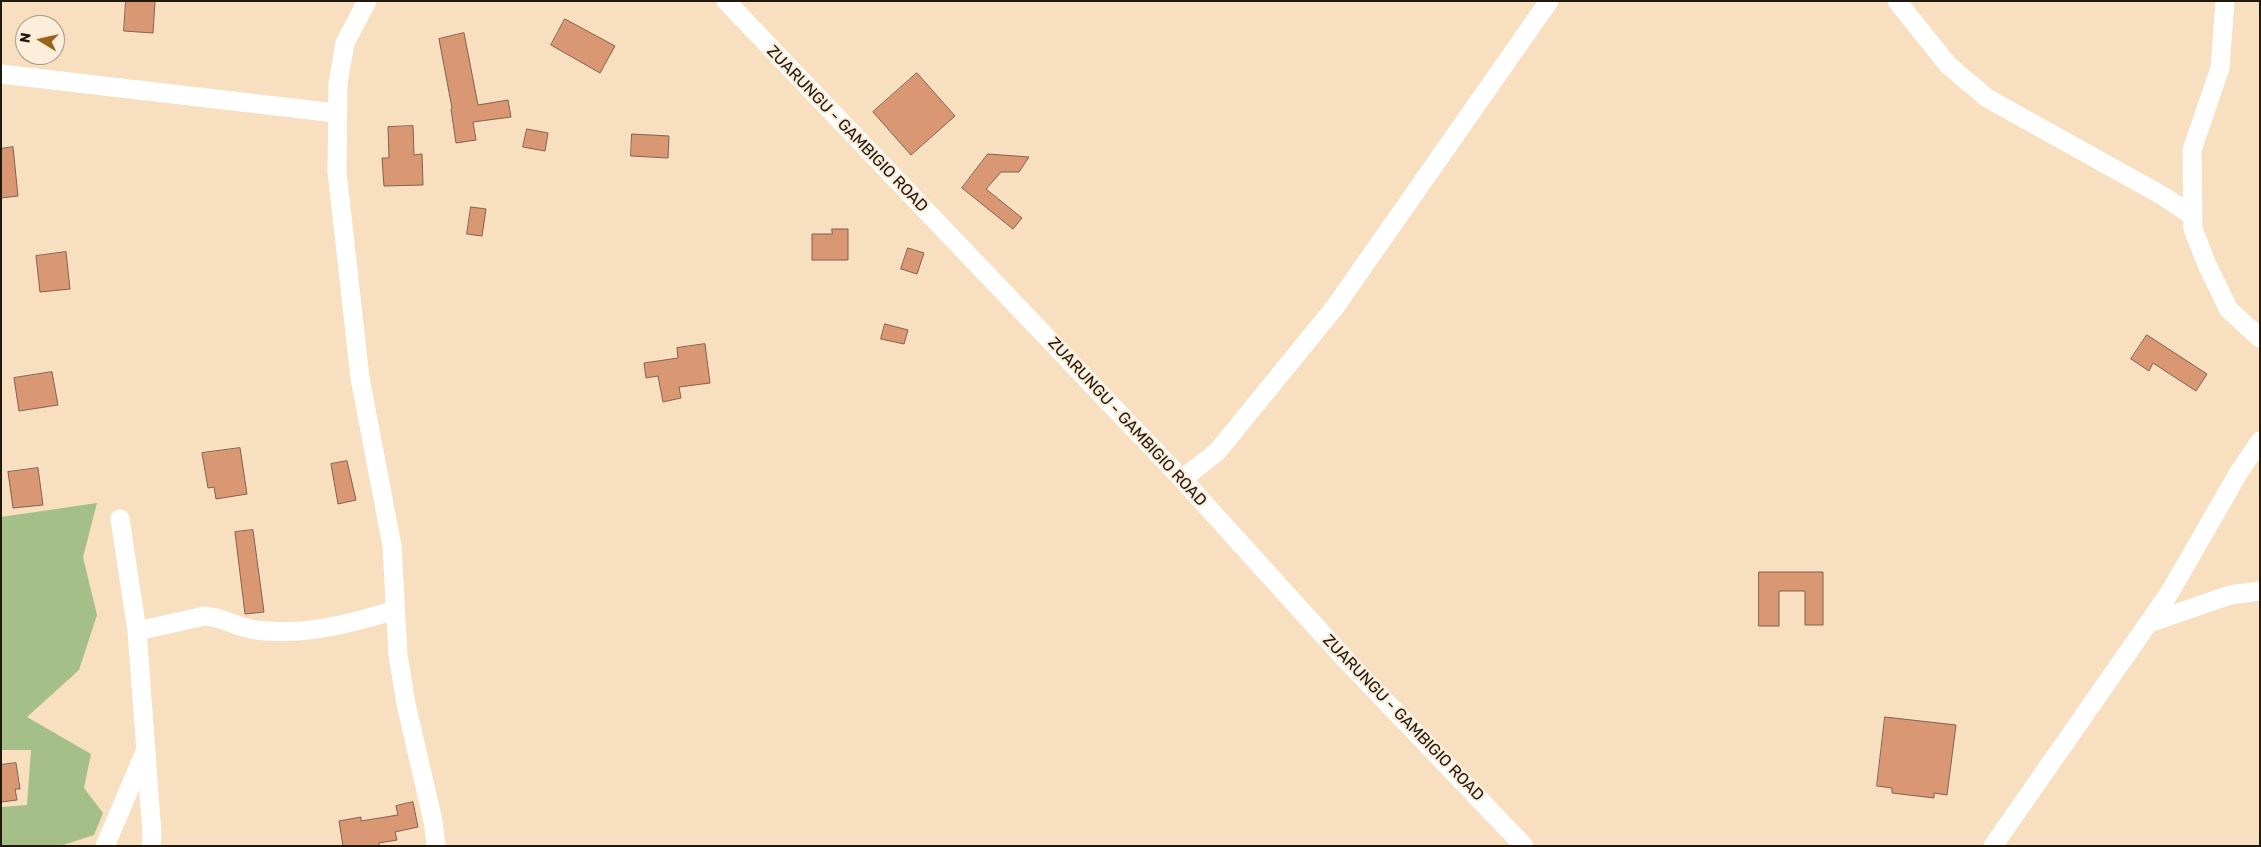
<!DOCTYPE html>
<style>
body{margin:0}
#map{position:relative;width:2261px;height:847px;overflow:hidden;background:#f7dfc0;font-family:Rubik,sans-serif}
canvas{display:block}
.frame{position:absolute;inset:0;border:2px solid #22190e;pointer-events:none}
.north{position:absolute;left:15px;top:15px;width:50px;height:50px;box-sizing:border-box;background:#fceedb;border:1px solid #a59989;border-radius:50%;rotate:279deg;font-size:14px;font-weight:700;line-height:20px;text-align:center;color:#22190e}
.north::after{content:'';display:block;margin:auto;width:18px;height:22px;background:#99631b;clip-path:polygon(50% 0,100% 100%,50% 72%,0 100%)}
</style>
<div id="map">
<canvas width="2261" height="847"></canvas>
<div class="frame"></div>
<div class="north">N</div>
</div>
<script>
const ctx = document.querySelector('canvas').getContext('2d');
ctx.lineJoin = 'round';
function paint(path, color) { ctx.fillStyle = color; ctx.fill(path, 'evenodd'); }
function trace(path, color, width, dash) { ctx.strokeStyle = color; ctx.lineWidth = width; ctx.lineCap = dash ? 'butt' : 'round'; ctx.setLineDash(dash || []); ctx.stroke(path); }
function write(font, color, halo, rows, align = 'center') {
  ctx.font = font + ' Rubik,sans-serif'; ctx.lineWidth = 4.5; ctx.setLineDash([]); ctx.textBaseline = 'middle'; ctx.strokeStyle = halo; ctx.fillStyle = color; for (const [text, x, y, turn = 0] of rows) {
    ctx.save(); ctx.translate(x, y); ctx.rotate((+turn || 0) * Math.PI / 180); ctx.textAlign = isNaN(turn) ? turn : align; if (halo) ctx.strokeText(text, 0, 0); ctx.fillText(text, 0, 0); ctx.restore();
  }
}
const green = new Path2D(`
 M97 503 83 557 97 615 79 670 27 717 91 754 84 788 103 813 94 835 60 846H1V807L27 805 31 750H1V517Z`);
const building = new Path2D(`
 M126 1H155L153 33 124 31Z
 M565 19 615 46 600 73 551 45Z
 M464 33 478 105 508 100 511 117 473 122 476 140 456 143 451 109 452 108 439 39Z
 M917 73 955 116 911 155 873 112Z
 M413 126 414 155 422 154 423 185 384 186 382 158H389L388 127Z
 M527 129 548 133 545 151 523 147Z
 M632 134 669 136 668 158 631 156Z
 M13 147 18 196 1 198V149Z
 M988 154 1029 157 1019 172H1001L986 189 1022 218 1013 229 962 188Z
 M471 207 486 209 482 236 467 234Z
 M832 229H848V260H812V234H832Z
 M908 248 924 253 917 274 901 269Z
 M66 252 70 289 40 292 36 256Z
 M885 324 908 330 904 344 881 339Z
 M2147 335 2207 374 2196 391 2153 363 2149 371 2131 359Z
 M705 344 710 383 679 387 681 398 663 402 658 376 646 378 644 363 678 358 677 348Z
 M52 372 58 405 19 411 14 378Z
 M240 448 247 494 216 499 214 487 208 488 202 453Z
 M347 461 356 500 338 504 331 464Z
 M38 468 43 505 13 508 8 472Z
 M253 530 264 612 245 614 235 532Z
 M1759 572H1823V625H1805V591H1779V626H1759Z
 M1885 717 1956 725 1947 795 1934 793V798L1892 793V788L1877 786Z
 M16 763 20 789H15L17 800 1 802V765Z
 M413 802 418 827 395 832 397 840 379 843V846H343L339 821 361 817V821L398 815 396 806Z`);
const minor = new Path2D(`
 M367 1 345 43 338 83 337 172 360 378 392 546 398 655 406 704 433 821 436 846
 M726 1 1182 479 1347 661 1524 846
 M1897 1 1948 65 1987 98 2163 196 2193 216
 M2225 1 2220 68 2192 150 2193 229 2208 267 2229 310 2260 338
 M1 74 336 113
 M1182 479 1217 452 1335 307 1549 1
 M120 519 137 631 152 834 151 846
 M2149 623 2230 595 2260 591
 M137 631 205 616C223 617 238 628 256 630 304 636 350 624 395 610
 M105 846 145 752
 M1993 846 2170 592 2239 472 2260 441`);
const streetNames = [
 ["ZUARUNGU - GAMBIGIO ROAD",847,129,46],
 ["ZUARUNGU - GAMBIGIO ROAD",1127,422,47],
 ["ZUARUNGU - GAMBIGIO ROAD",1403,718,46]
];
paint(green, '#a4bf87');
paint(building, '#da9773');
trace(building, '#816150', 1);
trace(minor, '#fff', 19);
write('16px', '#22190e', '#fceedb', streetNames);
</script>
